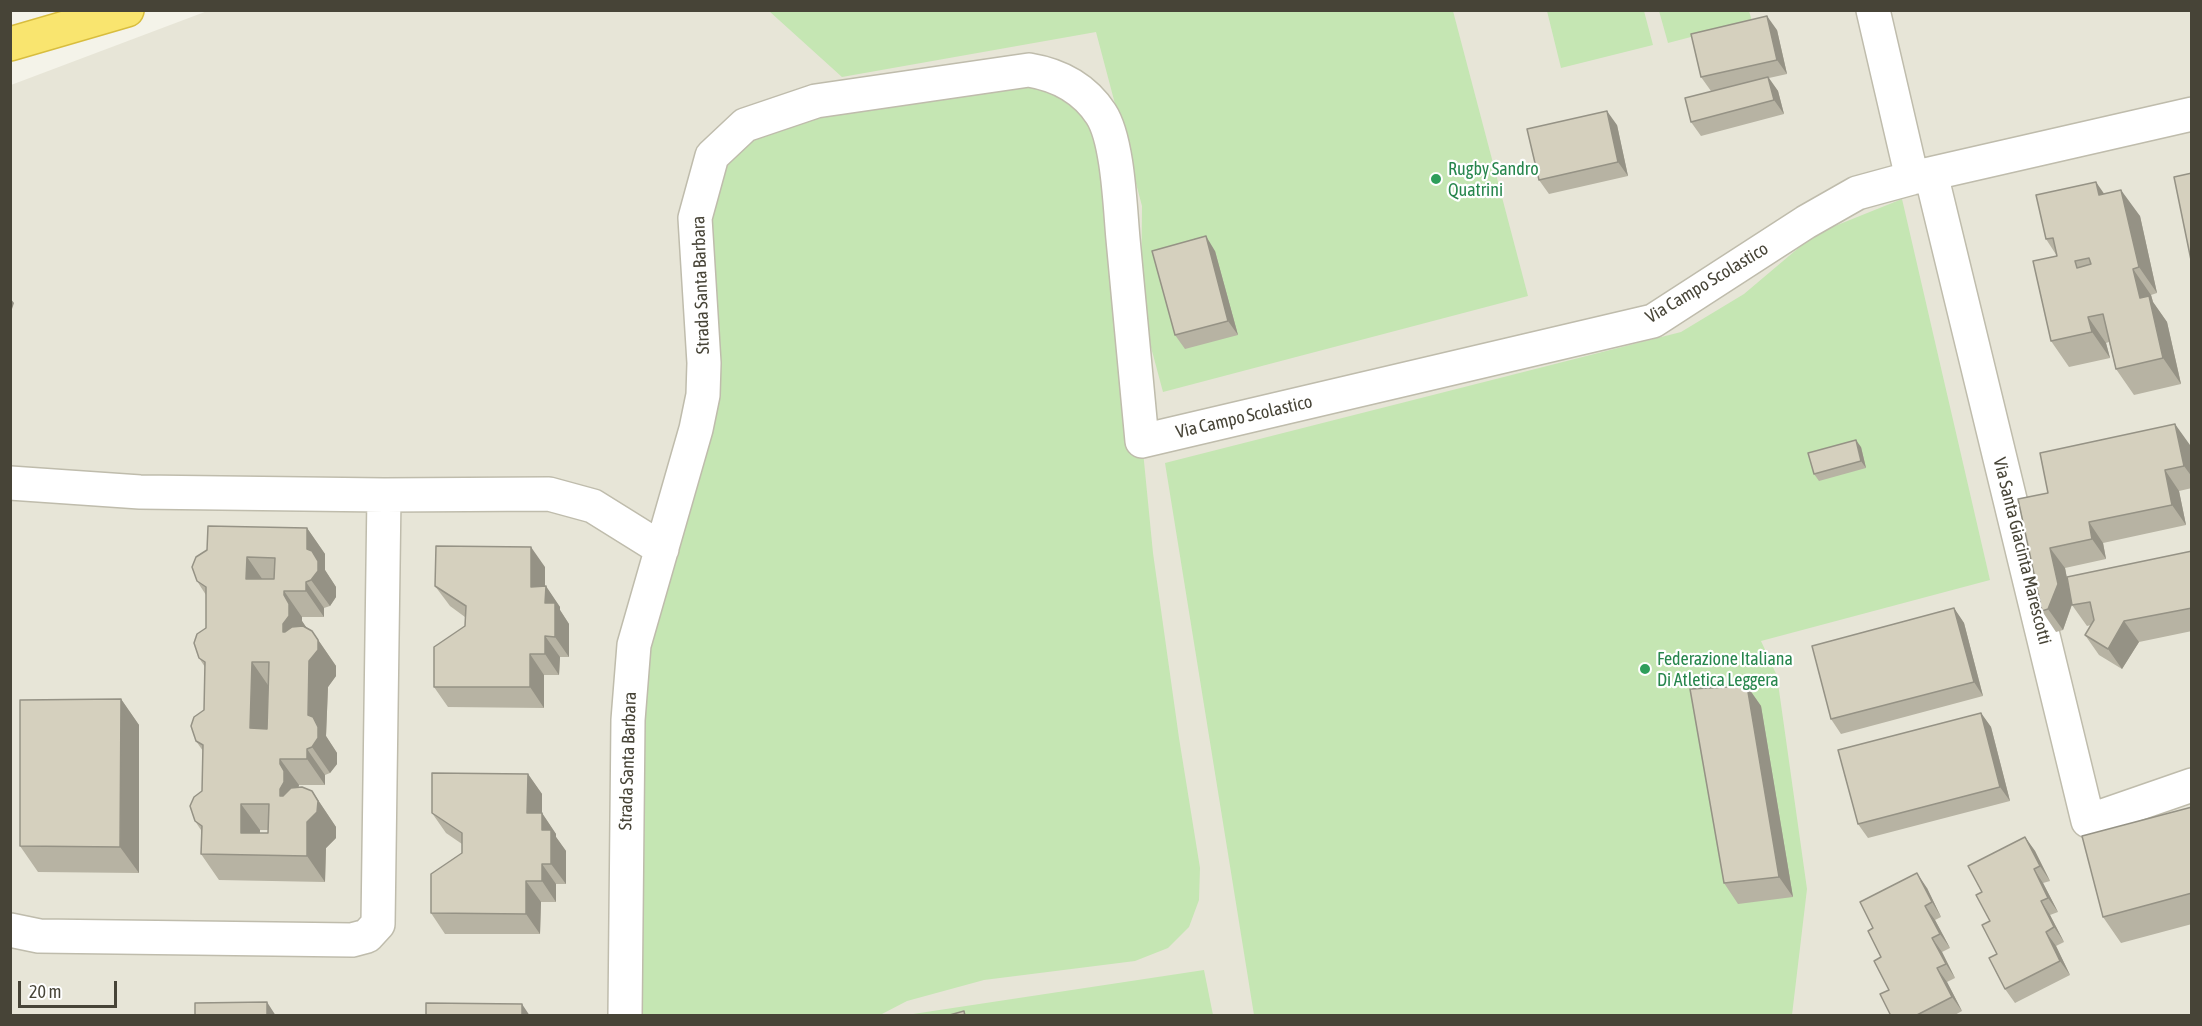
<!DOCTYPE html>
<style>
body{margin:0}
#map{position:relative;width:2202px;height:1026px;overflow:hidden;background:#f4f3e9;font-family:"Asap Condensed",sans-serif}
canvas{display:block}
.frame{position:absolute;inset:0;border:12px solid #474437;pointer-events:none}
.scale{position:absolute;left:18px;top:981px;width:99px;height:27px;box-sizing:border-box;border:3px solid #474437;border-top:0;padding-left:8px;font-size:18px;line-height:21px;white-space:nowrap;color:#474437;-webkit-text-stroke:4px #fff;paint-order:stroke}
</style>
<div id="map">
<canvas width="2202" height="1026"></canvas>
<div class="frame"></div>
<div class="scale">20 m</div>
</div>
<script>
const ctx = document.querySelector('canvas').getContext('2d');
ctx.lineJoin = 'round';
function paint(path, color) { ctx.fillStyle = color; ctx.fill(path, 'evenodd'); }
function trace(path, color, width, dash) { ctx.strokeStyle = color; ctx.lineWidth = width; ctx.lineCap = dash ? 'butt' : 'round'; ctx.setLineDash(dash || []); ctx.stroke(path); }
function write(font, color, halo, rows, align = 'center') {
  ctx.font = font + ' "Asap Condensed",sans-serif'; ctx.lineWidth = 4.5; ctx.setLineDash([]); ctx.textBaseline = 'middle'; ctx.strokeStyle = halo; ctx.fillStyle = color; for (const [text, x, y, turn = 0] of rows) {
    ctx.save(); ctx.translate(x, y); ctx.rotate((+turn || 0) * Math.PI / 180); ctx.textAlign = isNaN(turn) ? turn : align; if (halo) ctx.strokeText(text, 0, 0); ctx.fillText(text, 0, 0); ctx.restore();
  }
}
const residential = new Path2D(`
 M210 10 2191 11V1015H11V85Z`);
const green = new Path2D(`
 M769 11H1453L1528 296 1163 392 1141 310 1142 206 1096 32 842 77Z
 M1547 11H1644L1653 45 1561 68Z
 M1659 11H1749L1752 21 1668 43Z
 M1029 70 1090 99 1142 441 1153 553 1179 738 1200 868 1199 900 1189 927 1168 948 1135 961 984 980 907 1001 880 1015 625 1016 628 720 696 429 695 218 745 125Z
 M1902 199 1990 580 1761 641 1777 676 1807 889 1792 1015H1254L1165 463 1681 332 1744 294 1815 234Z
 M1204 970 1213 1015 911 1016 913 1014Z`);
const minor = new Path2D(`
 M1873 10 1912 178
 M1931 174 2088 821 2192 785
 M10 483 140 492 384 495 549 494 593 506 662 549
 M10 930 39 936 352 940 367 936 378 924 384 495
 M625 1016 628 720 634 645 696 429 703 395 704 363 695 218 712 156 745 125 816 101 1029 70C1059 75 1084 88 1101 114 1118 140 1120 207 1123 239 1129 306 1136 374 1142 441L1653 321 1806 222 1857 193 1912 178 2192 114`);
const highway = new Path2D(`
 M10 44 127 10`);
const wall = new Path2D(`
 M1777 30 1787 74 1769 78 1778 91 1784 114 1701 136 1691 122 1727 88 1711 91 1701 77Z
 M1617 125 1628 176 1549 194 1539 180Z
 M2105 194 2140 216 2157 293 2151 295 2153 302 2167 322 2181 384 2134 395 2116 369 2109 342 2106 343 2110 358 2069 367 2051 341 2057 256 2046 239Z
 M1215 251 1238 335 1185 349 1175 335Z
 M2190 445 2192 453V488L2179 491 2186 525 2103 543 2106 559 2065 568 2070 595 2192 551V631L2139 642 2122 669 2099 655 2085 635 2091 625 2087 626 2072 605 2063 630 2056 632 2042 611 2048 493Z
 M1861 447 1866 468 1819 481 1814 474Z
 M307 528 325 554V570L336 587V597L330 606 324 608V617H302V621L306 627 312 631 336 666V676L328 687 326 736 337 753V764L330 773 325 775V785H299L298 787 312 791 336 827V838L326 848 325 882 219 880 201 854V830L195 821 202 791 203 751 196 741 204 710 205 667 199 658 206 628V595L197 581ZM260 830H268V833H260Z
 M545 567V586L560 607V610L569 624V657H560L559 675H544V708L448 707 434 687 465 626V617L450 606 435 586Z
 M1954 608 1964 623 1983 696 1841 734 1831 719Z
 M1747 686 1761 706 1793 897 1738 904 1724 883Z
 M121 699 139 725V873L38 872 20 846Z
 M1981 713 1991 727 2010 801 1868 838 1858 824Z
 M528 774 542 794V813L556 834V837L566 851V884H556V902H541L540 934H445L431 913 462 853V844L446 833 432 813Z
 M2192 807V924L2121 943 2103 917Z
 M2025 837 2035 851 2050 881 2043 883 2058 912 2050 915 2064 942 2056 946 2070 975 2015 1003 2005 989 1990 921 1982 892Z
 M1927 888 1941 917 1935 920 1950 948 1942 952 1955 978 1947 982 1962 1011 1953 1016H1891L1889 990 1881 957 1873 928Z`);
const shadedWall = new Path2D(`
 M1767 16 1777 30 1787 74 1777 60Z
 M1768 77 1778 91 1784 114 1774 100Z
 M1607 111 1617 125 1628 176 1618 162Z
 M2096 182 2114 208 2099 195Z
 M2121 190 2140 216 2157 293 2139 267Z
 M1206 236 1215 251 1238 335 1228 321Z
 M2133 269 2151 295 2153 302 2167 322 2181 384 2163 358 2140 298Z
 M10 298 14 303 10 315Z
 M2088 317 2106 343 2110 358 2092 332Z
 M2175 424 2190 445 2192 453V477L2184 466Z
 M1856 440 1861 447 1866 468 1861 461Z
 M2165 470 2179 491 2186 525 2172 505Z
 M2089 522 2103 543 2106 559 2092 539Z
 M307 528 325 554V570L336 587V597L330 606 311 580 307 549Z
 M531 547 545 567V607L531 587Z
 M2050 548 2065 568 2072 604 2063 630 2048 609Z
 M247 557 265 583 246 579Z
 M306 582 324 608V617L306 591Z
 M546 586 560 607V610L569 624V657L555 637 545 603Z
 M284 591 302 617V621L308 630V642L283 632Z
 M1954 608 1964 623 1983 696 1974 682Z
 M2124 621 2139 642 2122 669 2108 649Z
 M312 631 336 666V676L328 687 326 736 337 753V764L330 773 312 747 308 715 309 661Z
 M545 636 560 657 559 675 545 654Z
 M530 654 544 675V708L530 687Z
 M252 662 270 688 268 754 250 728Z
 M1747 686 1761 706 1793 897 1779 877Z
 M121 699 139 725V873L120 847Z
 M1981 713 1991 727 2010 801 2000 787Z
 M307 749 325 775V785L307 759Z
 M280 759 299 785 298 790 303 797 280 796Z
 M528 774 542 794V834L527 813Z
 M312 791 336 827V838L326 848 325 882 307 856V822Z
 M241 804 260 830 259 855 241 833Z
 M542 813 556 834V837L566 851V884L551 864 542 830Z
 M2025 837 2035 851 2050 881 2040 866Z
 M542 864 556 884V902L542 881Z
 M2034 869 2043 883 2058 912 2048 898Z
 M1917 873 1927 888 1941 917 1932 902Z
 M526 881 541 902 540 934 526 914Z
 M2041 901 2050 915 2064 942 2054 927Z
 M1925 906 1935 920 1950 948 1940 934Z
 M2046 932 2056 946 2070 975 2060 961Z
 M1932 938 1942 952 1955 978 1946 964Z
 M1937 968 1947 982 1962 1011 1952 997Z
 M267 1002 276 1016H267Z
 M522 1004 530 1016H522Z`);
const building = new Path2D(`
 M1767 16 1777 60 1701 77 1691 34Z
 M1768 77 1774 100 1691 122 1685 98Z
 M1607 111 1618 162 1539 180 1527 129Z
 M2192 173V265L2174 177Z
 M2096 182 2099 195 2121 190 2139 267 2133 269 2140 298 2149 296 2163 358 2116 369 2103 314 2088 317 2092 332 2051 341 2033 261 2057 256 2053 238 2046 239 2036 195ZM2089 258 2091 264 2077 268 2075 261Z
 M1206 236 1228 321 1175 335 1152 251Z
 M2175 424 2184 466 2165 470 2172 505 2089 522 2092 539 2050 548 2058 584 2048 609 2042 611 2018 499 2048 493 2040 453Z
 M1856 440 1861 461 1814 474 1808 453Z
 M208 526 307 528V549L312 551 318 561V571L311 580 306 582V591H284V595L289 604V616L283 624V632H285L292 627 303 626 312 631 318 640V650L309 661 308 715 313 717 318 727V738L312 747 307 749V759H280V764L284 771V782L280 789V796H283L291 788 302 787 312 791 318 801 317 812 307 822V856L201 854 202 826 195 821 190 806 194 797 202 791 203 745 196 741 191 726 194 717 204 710 205 662 199 658 194 643 197 634 206 628V587L197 581 192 567 196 557 207 550ZM247 557 275 558 274 579H246ZM252 662H269L267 729 250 728ZM241 804H269L268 833H241Z
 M436 546 531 547V587L546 586 545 603H555V637L545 636V654H530V687H434V647L465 626 466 606 435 586Z
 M2192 551V608L2124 621 2108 649 2085 635 2094 620 2090 602 2072 605 2067 577Z
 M1954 608 1974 682 1831 719 1812 646Z
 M1747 686 1779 877 1724 883 1690 689Z
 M121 699 120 847 20 846V700Z
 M1981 713 2000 787 1858 824 1838 750Z
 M432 773 528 774 527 813H542V830H551V864H542V881H526V914L431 913V874L462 853V833L432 813Z
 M2192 807V893L2103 917 2082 836Z
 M2025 837 2040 866 2034 869 2048 898 2041 901 2054 927 2046 932 2060 961 2005 989 1989 958 1997 954 1982 925 1990 921 1976 895 1982 892 1968 866Z
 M1917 873 1932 902 1925 906 1940 934 1932 938 1946 964 1937 968 1952 997 1915 1016H1891L1880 994 1889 990 1874 961 1881 957 1868 931 1873 928 1860 902Z
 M267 1002V1016H195V1003Z
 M426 1003 522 1004V1016H426Z
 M964 1011 965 1016H946Z`);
const markers = [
 [1436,179,6,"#2e9e5b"],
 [1645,669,6,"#2e9e5b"]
];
const leisureNames = [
 ["Rugby Sandro",1448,169],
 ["Quatrini",1448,190],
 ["Federazione Italiana",1657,659],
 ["Di Atletica Leggera",1657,680]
];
const streetNames = [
 ["Via Campo Scolastico",1707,283,-31],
 ["Strada Santa Barbara",701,285,-92],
 ["Via Campo Scolastico",1244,417,-13],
 ["Via Santa Giacinta Marescotti",2022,551,76],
 ["Strada Santa Barbara",628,761,-88]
];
paint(residential, '#e7e5d7');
paint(green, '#c5e6b3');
trace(minor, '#bfbcac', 36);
trace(highway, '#d8bd3e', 36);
trace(minor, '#fff', 33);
trace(highway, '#f9e56f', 33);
paint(wall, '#b7b3a3');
paint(shadedWall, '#959285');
paint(building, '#d5d0be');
trace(building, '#959285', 1.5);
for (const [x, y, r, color] of markers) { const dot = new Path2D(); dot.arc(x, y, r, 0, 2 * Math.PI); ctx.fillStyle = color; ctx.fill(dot); trace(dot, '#fff', 2); }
write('18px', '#27864d', '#fff', leisureNames, 'left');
write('18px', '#474437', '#fff', streetNames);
</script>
